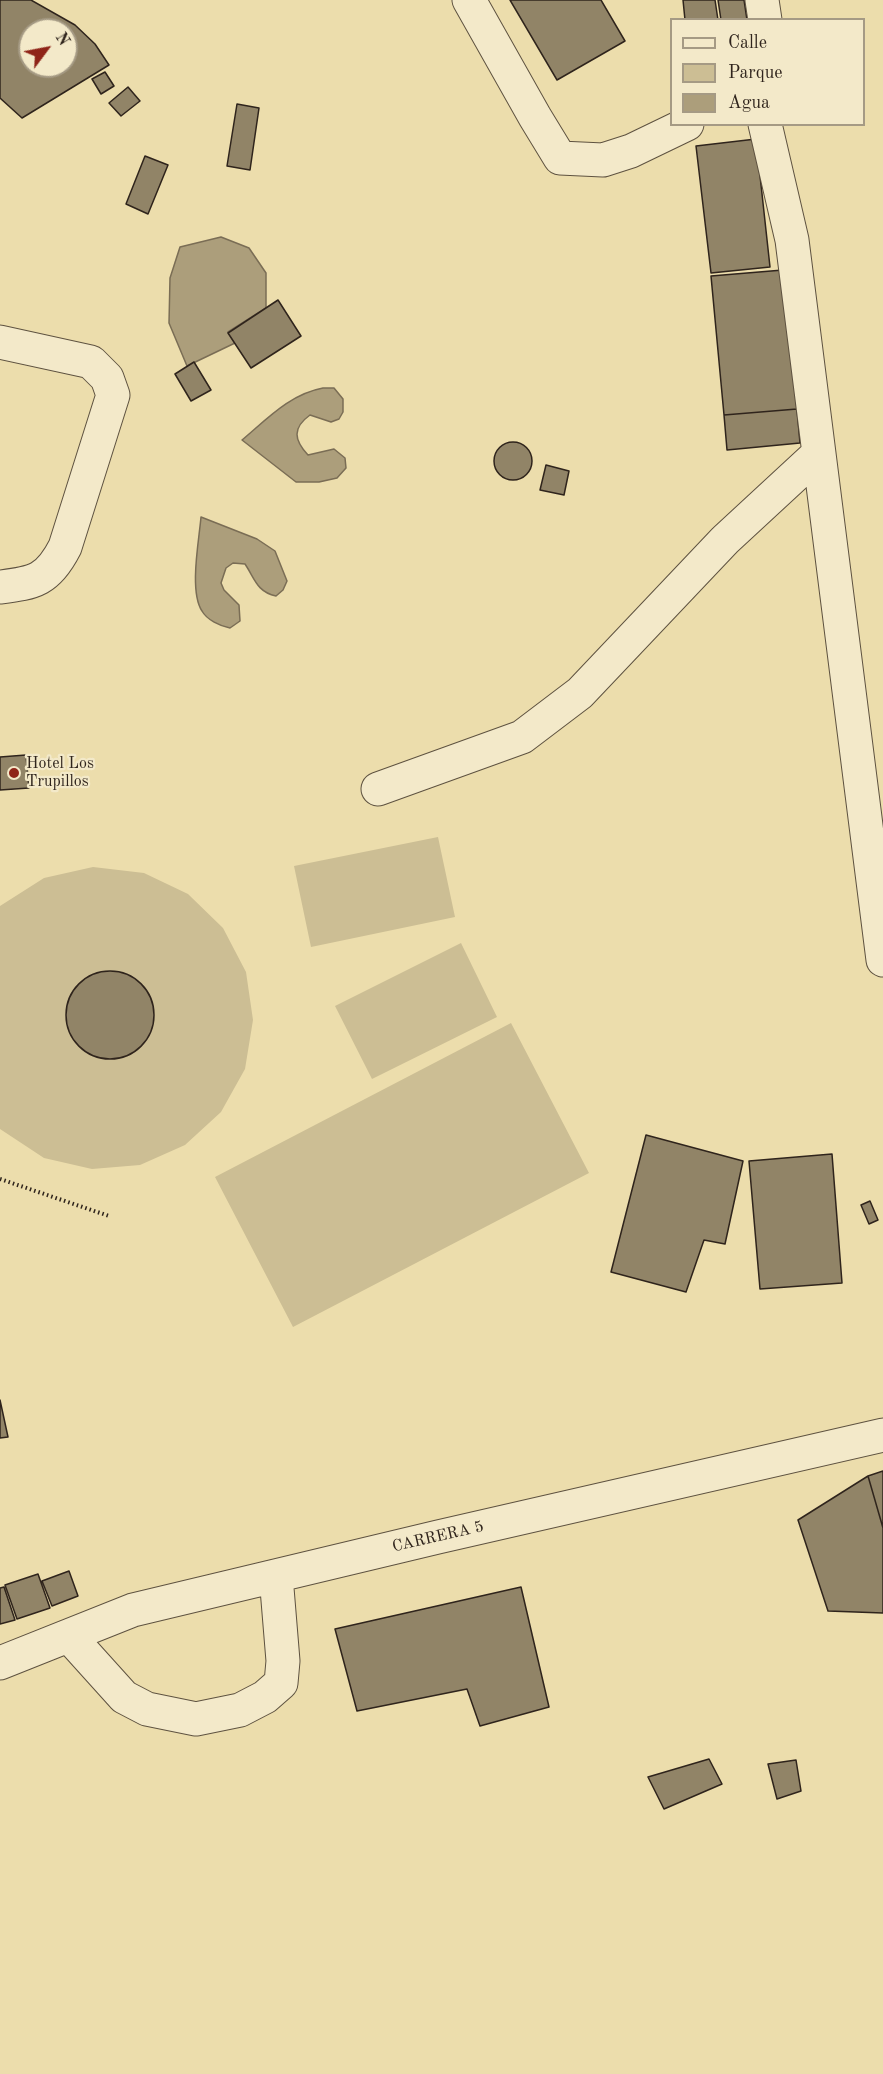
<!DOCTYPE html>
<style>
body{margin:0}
#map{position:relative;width:883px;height:2074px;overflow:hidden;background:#ecddac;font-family:"Old Standard TT",serif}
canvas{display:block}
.legend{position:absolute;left:670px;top:18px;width:195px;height:108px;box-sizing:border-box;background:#f3e9c9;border:2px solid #a59a84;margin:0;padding:8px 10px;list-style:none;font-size:18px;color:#2f241c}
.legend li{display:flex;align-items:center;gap:12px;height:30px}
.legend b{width:30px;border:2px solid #a59a84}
.north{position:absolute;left:18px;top:18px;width:60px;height:60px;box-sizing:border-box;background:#f3e9c9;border:2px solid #a59a84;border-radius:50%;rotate:58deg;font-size:16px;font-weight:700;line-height:24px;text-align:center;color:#2f241c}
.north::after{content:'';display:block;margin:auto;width:21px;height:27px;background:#8f2418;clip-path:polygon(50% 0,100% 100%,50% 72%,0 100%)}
</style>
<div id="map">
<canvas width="883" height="2074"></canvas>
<ul class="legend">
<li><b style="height:8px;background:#f3e9c9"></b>Calle</li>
<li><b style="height:16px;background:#ccbe94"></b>Parque</li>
<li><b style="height:16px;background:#ac9e7b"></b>Agua</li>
</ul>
<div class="north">N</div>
</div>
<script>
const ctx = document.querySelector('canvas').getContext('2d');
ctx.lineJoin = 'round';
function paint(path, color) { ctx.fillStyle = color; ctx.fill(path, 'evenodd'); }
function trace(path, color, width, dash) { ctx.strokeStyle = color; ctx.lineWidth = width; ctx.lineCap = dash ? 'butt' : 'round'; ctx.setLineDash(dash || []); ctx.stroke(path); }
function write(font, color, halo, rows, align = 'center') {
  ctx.font = font + ' "Old Standard TT",serif'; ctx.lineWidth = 4.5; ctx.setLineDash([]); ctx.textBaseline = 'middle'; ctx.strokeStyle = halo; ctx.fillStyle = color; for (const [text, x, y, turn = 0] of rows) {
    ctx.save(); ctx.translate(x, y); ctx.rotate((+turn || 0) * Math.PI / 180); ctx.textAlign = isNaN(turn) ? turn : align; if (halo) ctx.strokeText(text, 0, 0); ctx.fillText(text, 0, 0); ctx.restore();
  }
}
const green = new Path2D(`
 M438 837 455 917 311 947 294 866Z
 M93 867 144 873 188 894 223 928 246 972 253 1020 245 1069 221 1112 185 1145 140 1165 92 1169 44 1158 0 1129V906L44 878Z
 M461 943 497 1017 372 1079 335 1006Z
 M511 1023 589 1173 293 1327 215 1177Z`);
const water = new Path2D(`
 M221 237 249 248 266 273V308L228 332 235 343 187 366 169 323 170 278 180 247Z
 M323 388H334L343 399V412L339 419 331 422 310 415C292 428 294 440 308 455L334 449 345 458 346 468 337 478 319 482H296L242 440C267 419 290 394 323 388Z
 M201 517 257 539 275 551 287 581 283 590 276 596C257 592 255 579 245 564L233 563 226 568 221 583 224 590 239 605 240 621 230 628C220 626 207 620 202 611 189 591 199 541 201 517Z`);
const building = new Path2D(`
 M0 0H31L75 25 95 44 109 65 22 118 0 98ZM30 30H66V66H30Z
 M510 0H601L625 41 557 80Z
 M683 0H715L718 20H685Z
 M718 0H744L747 20H721Z
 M105 72 114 86 101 94 92 79Z
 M128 87 140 101 121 116 109 103Z
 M237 104 259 108 250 170 227 166Z
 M756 139 770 267 711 273 696 146Z
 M145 156 168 165 148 214 126 204Z
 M783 270 797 409 724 415 711 276Z
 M278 300 301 336 251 368 228 333Z
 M194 362 211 390 191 401 175 374Z
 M797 409 800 443 727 450 724 415Z
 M494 461a19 19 0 1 1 38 0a19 19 0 1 1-38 0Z
 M546 465 569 471 564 495 540 490Z
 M26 755 29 788 0 790V757Z
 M66 1015a44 44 0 1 1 88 0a44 44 0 1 1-88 0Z
 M646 1135 743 1161 725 1244 704 1240 686 1292 611 1272Z
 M832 1154 842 1283 760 1289 749 1161Z
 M870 1201 878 1220 869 1224 861 1205Z
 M0 1400 8 1437 0 1438Z
 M883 1471V1528L868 1476Z
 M868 1476 883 1528V1613L828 1611 798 1520Z
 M69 1571 78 1596 52 1606 42 1581Z
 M38 1574 50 1608 17 1619 5 1585Z
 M4 1587 15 1620 0 1624V1588Z
 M521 1587 549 1707 480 1726 467 1689 357 1711 335 1629Z
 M709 1759 722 1784 664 1809 648 1777Z
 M796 1760 801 1791 777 1799 768 1764Z`);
const path = new Path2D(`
 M0 1179 109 1216`);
const minor = new Path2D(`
 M469 0 535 117 560 158 603 160 631 151 687 124
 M762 0 765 20
 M765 124 792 240 883 960
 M0 342 91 362 107 378 113 395 65 547C48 580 35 583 0 587
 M378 789 522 737 580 693 725 540 818 454
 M69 1636 124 1697 147 1709 196 1719 240 1710 265 1697 281 1683 283 1661 276 1576
 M0 1663 133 1610 438 1537 883 1435`);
const markers = [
 [14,773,6,"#8f2418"]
];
const poiNames = [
 ["Hotel Los",26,764],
 ["Trupillos",26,782]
];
const streetNames = [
 ["CARRERA 5",438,1537,-13]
];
paint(green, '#ccbe94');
paint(water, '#ac9e7b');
trace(water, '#7a6d55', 1.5);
paint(building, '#918467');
trace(building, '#2f241c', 1.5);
trace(minor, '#5e5240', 35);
trace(path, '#2f241c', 4, [1.5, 3]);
trace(minor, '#f3e9c9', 33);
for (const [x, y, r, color] of markers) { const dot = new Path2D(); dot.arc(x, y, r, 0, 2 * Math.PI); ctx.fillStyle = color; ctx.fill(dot); trace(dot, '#f3e9c9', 2); }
write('16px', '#2f241c', '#f3e9c9', poiNames, 'left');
write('16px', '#2f241c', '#f3e9c9', streetNames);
</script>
